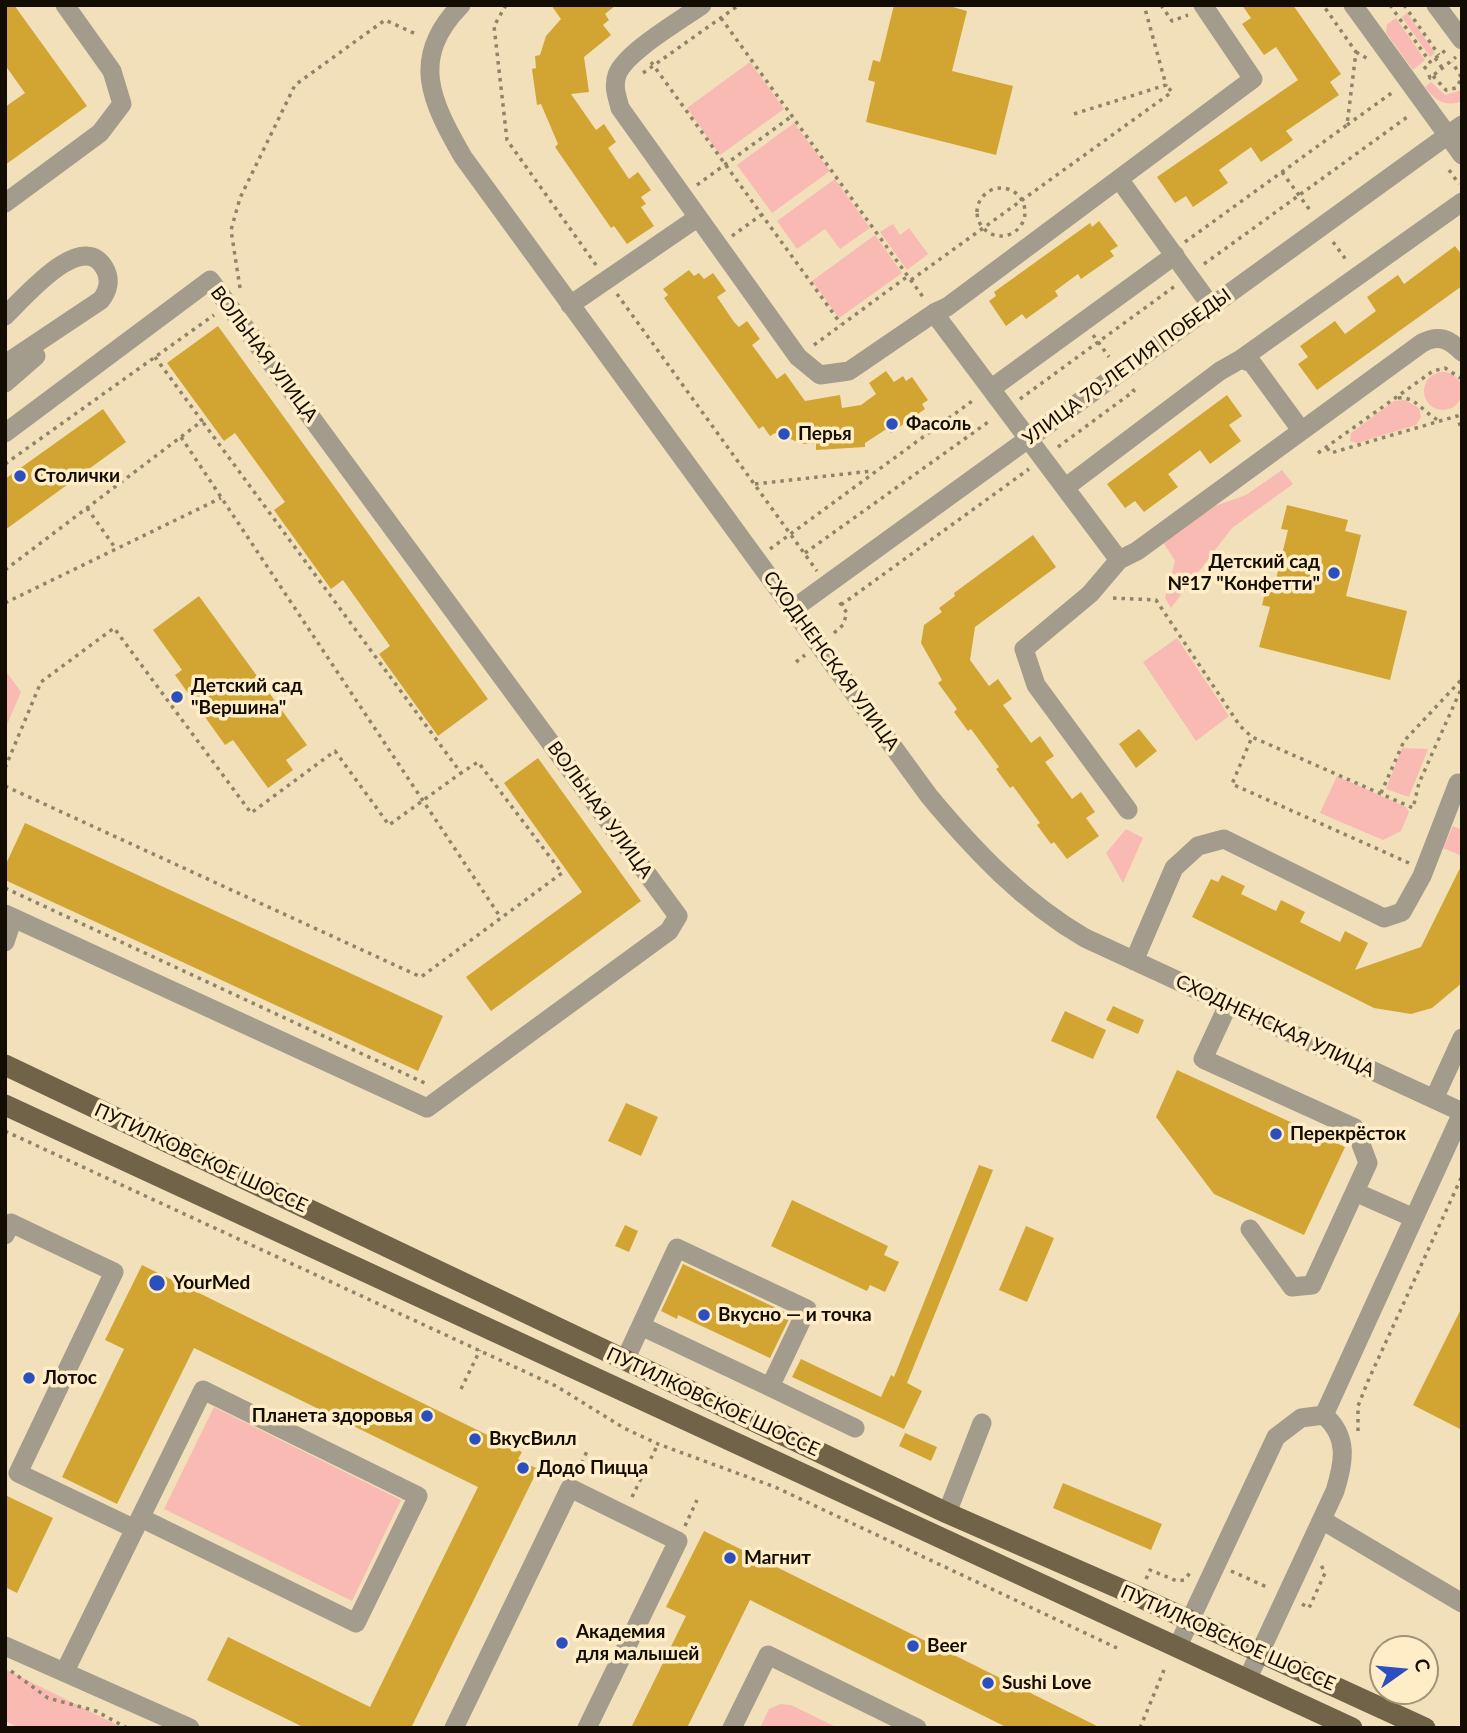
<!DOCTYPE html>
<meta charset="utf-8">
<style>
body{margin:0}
#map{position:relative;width:1467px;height:1733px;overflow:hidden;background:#f1e0ba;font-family:Lato,sans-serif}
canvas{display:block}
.frame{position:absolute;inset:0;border:7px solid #120c02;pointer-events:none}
.north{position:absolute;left:1369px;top:1635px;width:70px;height:70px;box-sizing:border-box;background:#feedc7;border:2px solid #a09378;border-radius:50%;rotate:75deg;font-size:19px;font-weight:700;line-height:28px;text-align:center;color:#120c02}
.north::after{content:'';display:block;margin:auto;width:24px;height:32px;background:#2b4fbe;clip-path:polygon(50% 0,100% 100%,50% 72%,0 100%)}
</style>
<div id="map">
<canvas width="1467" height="1733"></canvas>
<div class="frame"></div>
<div class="north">С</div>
</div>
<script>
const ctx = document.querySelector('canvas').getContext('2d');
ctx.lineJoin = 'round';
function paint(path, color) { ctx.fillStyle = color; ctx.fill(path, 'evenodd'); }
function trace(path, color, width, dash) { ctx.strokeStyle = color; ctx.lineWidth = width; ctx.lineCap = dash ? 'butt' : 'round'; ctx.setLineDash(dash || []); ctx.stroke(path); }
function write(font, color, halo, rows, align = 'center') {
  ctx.font = font + ' Lato,sans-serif'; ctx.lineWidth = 7; ctx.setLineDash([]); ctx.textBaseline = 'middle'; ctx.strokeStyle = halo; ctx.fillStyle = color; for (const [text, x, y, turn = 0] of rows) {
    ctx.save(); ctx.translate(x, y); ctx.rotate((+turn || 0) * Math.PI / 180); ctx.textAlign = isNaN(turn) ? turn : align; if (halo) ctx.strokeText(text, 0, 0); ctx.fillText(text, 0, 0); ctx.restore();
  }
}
const green = new Path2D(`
 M1407 13 1435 53 1430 57 1402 17Z
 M1396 18 1425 60 1413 70 1386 33 1387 24Z
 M750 62 784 109 720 155 687 108Z
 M1431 82 1445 95 1462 90V101C1445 108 1435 100 1425 87Z
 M794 123 830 171 772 213 737 165Z
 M835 179 870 228 840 249 825 229 797 249 777 221Z
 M893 224 900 235 909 228 928 254 907 270 880 232Z
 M875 235 902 273 839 318 812 281Z
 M1424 391a19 19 0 1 1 38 0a19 19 0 1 1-38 0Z
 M1405 400 1419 408 1421 417 1416 425 1357 443 1350 441 1351 433 1394 401Z
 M1282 470 1293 484 1232 528 1171 608 1165 598 1175 561 1163 542 1204 510 1246 495Z
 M1177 638 1229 716 1196 741 1143 662Z
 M5 670 21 692 5 729Z
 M1402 748 1428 749 1409 797 1386 789Z
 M1337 776 1406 807 1409 812 1401 831 1383 840 1320 813Z
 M1453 826 1462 830V856L1443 848Z
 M1126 829 1143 838 1123 883 1106 853Z
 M214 1407 401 1500 352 1601 164 1509Z
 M5 1669 123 1728H19L5 1721Z
 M780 1704 791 1705 838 1728H760L769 1709Z`);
const building = new Path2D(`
 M5 5H14L87 106 5 165V107L25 93 5 65Z
 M551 5H616L605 14 609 20 603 25 611 35 584 57 589 92 571 94 596 130 604 124 616 142 608 148 629 179 638 172 651 190 641 197 646 204 641 207 654 226 627 244 614 226 611 228 555 147 558 144 541 104 537 105 532 69 536 68 535 56 540 55 546 36 561 19Z
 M894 5H946L967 11 952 71 1013 86 996 155 866 122 875 82 868 80 873 60 880 62Z
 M1242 5H1293L1341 74 1330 82 1339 95 1286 131 1293 140 1261 162 1251 147 1219 170 1228 183 1193 207 1186 196 1175 203 1157 177 1298 80 1276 47 1264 55 1242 24 1251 18Z
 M1099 221 1118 246 1110 251 1114 256 1081 279 1078 274 1055 291 1058 296 1026 319 1022 314 1006 326 989 301 996 296 994 292 1090 223 1092 227Z
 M1455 246 1462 255V286L1317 390 1298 364 1308 357 1300 346 1335 321 1345 334 1376 311 1367 297 1398 275 1404 284Z
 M689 270 694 276 699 273 704 279 713 273 726 291 717 297 734 322 739 327 747 321 760 339 752 345 777 379 785 373 805 401 840 395 842 408 861 405 876 394 869 383 886 371 894 382 903 376 906 381 912 377 928 400 922 404 925 409 891 433 888 428 865 443V447L816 450V443L803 444 775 433 770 436 763 426 759 429 664 298 668 295 663 289Z
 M218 326 488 699 438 736 379 654 390 646 343 580 331 589 274 510 285 502 235 433 224 441 167 363Z
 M1227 395 1242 416 1229 425 1241 441 1210 464 1200 450 1168 474 1178 487 1144 512 1135 501 1125 508 1107 484Z
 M103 409 126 442 5 530V479Z
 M1287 505 1348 520 1345 531 1361 535 1346 596 1407 611 1390 680 1259 647 1270 607 1262 605 1267 585 1274 587 1288 530 1281 529Z
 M1033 535 1056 567 975 627 970 660 989 686 998 679 1012 699 1003 705 1031 743 1040 736 1054 756 1045 762 1072 799 1081 792 1095 812 1086 818 1099 836 1067 859 1054 842 1051 844 1037 825 1040 823 1013 786 1010 788 996 769 999 767 971 729 968 731 954 712 957 709 938 683 942 680 921 643 924 625 942 612 939 608 955 596 954 593Z
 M199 596 307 745 286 760 293 770 268 788 233 740 225 745 175 675 182 670 153 630Z
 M1139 729 1157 751 1136 768 1119 744Z
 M538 758 641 901 491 1011 466 977 582 892 504 783Z
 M25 823 443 1016 418 1071 5 880V866Z
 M1462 864V983L1432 1008 1411 1014 1374 1008 1192 917 1211 879 1218 882 1222 875 1245 886 1241 894 1276 911 1281 900 1305 912 1300 922 1340 942 1345 931 1368 943 1355 970 1421 947Z
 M1113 1006 1144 1020 1138 1034 1106 1020Z
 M1065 1011 1106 1030 1093 1059 1051 1041Z
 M1177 1070 1345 1147 1304 1235 1214 1194 1156 1117Z
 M626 1103 658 1117 641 1156 608 1141Z
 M979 1165 993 1170 907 1383 922 1391 904 1429 792 1377 801 1359 881 1397 891 1375 894 1377Z
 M792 1200 888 1246 884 1255 899 1262 885 1292 870 1285 867 1291 771 1246Z
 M625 1225 638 1231 629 1252 615 1246Z
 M1026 1226 1054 1238 1027 1302 999 1290Z
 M683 1264 791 1315 770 1358 678 1315 677 1319 661 1311Z
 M142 1265 522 1452 518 1459 538 1469 411 1728H305L207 1680 228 1637 370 1707 478 1487 194 1348 117 1504 62 1477 124 1349 105 1340Z
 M1462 1307V1430L1413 1405Z
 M905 1433 937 1447 931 1461 899 1446Z
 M1063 1483 1162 1524 1151 1550 1053 1508Z
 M5 1495 53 1518 17 1593 5 1587Z
 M704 1531 1101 1728H1008L750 1600 687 1728H631L686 1616 666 1607Z`);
const path = new Path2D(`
 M506 5 494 26 507 140 596 265
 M1161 5 1172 21 1188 15
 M1390 5 1430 62 1446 50
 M1404 5 1439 55
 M721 18 923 297
 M1356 52 1370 60
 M1435 58 1443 69
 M651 62 841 324
 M1424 69 1430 62
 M643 73 739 5
 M1429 75 1430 78 1456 57
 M1433 76 1446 90 1456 88 1462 78 1452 62
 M1074 114 1166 85 1144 5
 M1347 125 1393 92
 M1449 170 1459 184
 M1282 172 1312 213
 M697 185 792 116
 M977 212a24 24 0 1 1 48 0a24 24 0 1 1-48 0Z
 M732 236 761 215
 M1185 242 1347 125 1356 52 1323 5
 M1333 242 1347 261
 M1204 264 1410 115
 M911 280 1172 92 1166 85
 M240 288 231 230 240 198 295 85 385 20 418 35
 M617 294 817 571
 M1093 335 1109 357
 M814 345 908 276
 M1398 398C1416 396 1422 412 1438 420
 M1020 399 1175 286
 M181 437 501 918
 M1058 447 1134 391 1130 386
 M1327 448 1331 453 1457 416 1462 431
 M1318 453 1433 371 1445 368 1462 379
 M5 464 214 315
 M755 484 872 471
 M87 508 116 549
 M770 549 975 399
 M805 553 991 420
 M5 570 202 421 155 357
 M1113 598 1156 600 1240 726 1252 737
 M5 603 221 498
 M841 605 1029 469
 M834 633 843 625 847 613 838 600
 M796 662 805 655
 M5 768 41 682 114 628 251 813 335 751 389 825 461 773 202 421
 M5 786 421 977 562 873 478 762 461 773
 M1381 793 1404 741 1462 679
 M1409 863 1232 784 1252 737 1413 808 1419 783 1462 687
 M5 888 429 1085
 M5 1131 556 1386 624 1428 658 1444 775 1487 1117 1648
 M461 1389 480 1350
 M1358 1431V1406L1368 1381 1462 1176
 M578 1471 588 1449
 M632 1497 658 1444
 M685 1526 697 1500
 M1231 1571 1269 1588
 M1146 1579 1150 1570 1177 1581 1184 1580 1190 1573
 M1302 1604 1309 1608 1325 1573 1321 1565
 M11 1671 48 1698 96 1711 127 1728
 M1140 1728 1164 1670`);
const minor = new Path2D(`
 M461 5C409 58 431 101 463 157L929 796C974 850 1023 902 1085 938L1462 1112
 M702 5C681 20 624 53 617 75 613 87 617 96 620 108L798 357 820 375 849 371 934 313 1119 560 1137 551 1422 343C1439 334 1449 339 1462 352
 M1353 5 1462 155
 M1436 5 1462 40
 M1119 179 1211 306
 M5 203 100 133 122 104 112 71 65 5
 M570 305 697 218
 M934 313 947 307 1253 79 1203 5
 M5 316C24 298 83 227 105 269 111 280 108 291 101 300L5 364
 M1241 359 1462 202
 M5 383 36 356
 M992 388 1175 255
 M5 433 210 280 678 916 669 931 427 1108 5 914
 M1066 487 1220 371 1241 359 1252 363 1301 430
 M1119 560 1090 594 1024 649 1036 685 1128 810
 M793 609 1462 125
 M5 942 13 918
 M1134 961 1174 868 1198 846 1224 839 1384 918 1402 912 1422 876 1458 783
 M1228 1005 1203 1059 1355 1128 1368 1163 1312 1285 1292 1287 1250 1229
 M1434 1099 1462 1038
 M1355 1192 1414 1218
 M5 1235 11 1223 114 1272 18 1473 135 1529
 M641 1326 770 1387
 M625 1360 677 1248 807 1309 770 1387 855 1428
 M1324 1415 1462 1113
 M947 1513 982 1423
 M1322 1520 1462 1603
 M5 1646 190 1728
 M1178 1646 1276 1437 1301 1418 1324 1415C1349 1437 1344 1462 1335 1491L1247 1680
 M65 1671 203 1390 418 1496 356 1623 141 1518
 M454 1728 570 1488 678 1541 587 1728
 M732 1728 768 1655 917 1728`);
const major = new Path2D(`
 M5 1065 947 1513 1139 1597 1425 1728
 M5 1105 1352 1728`);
const markers = [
 [892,424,7,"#2b4fbe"],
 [784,434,7,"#2b4fbe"],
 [20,476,7,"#2b4fbe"],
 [1334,573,7,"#2b4fbe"],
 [177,697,7,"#2b4fbe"],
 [1276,1134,7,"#2b4fbe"],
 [157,1283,9,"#2b4fbe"],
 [704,1315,7,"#2b4fbe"],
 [29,1378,7,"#2b4fbe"],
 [427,1416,7,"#2b4fbe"],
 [475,1439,7,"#2b4fbe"],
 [523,1468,7,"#2b4fbe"],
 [730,1558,7,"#2b4fbe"],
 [562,1643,7,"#2b4fbe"],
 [913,1646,7,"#2b4fbe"],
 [988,1683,7,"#2b4fbe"]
];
const streetNames = [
 ["ВОЛЬНАЯ УЛИЦА",264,354,53],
 ["УЛИЦА 70-ЛЕТИЯ ПОБЕДЫ",1127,367,-36],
 ["СХОДНЕНСКАЯ УЛИЦА",831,661,54],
 ["ВОЛЬНАЯ УЛИЦА",600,810,54],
 ["СХОДНЕНСКАЯ УЛИЦА",1275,1026,25],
 ["ПУТИЛКОВСКОЕ ШОССЕ",201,1158,25],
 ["ПУТИЛКОВСКОЕ ШОССЕ",713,1402,25],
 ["ПУТИЛКОВСКОЕ ШОССЕ",1228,1638,24]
];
const poiNames = [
 ["Фасоль",906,424],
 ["Перья",798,434],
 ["Столички",34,476],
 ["Детский сад",1320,562,"right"],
 ["№17 \"Конфетти\"",1320,584,"right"],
 ["Детский сад",191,686],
 ["\"Вершина\"",191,708],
 ["Перекрёсток",1290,1134],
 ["YourMed",173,1283],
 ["Вкусно — и точка",718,1315],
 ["Лотос",43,1378],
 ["Планета здоровья",413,1416,"right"],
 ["ВкусВилл",489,1439],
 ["Додо Пицца",537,1468],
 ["Магнит",744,1558],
 ["Академия",576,1632],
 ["для малышей",576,1654],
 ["Beer",927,1646],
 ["Sushi Love",1002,1683]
];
paint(green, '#f8bab3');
paint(building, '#d2a533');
trace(path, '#8f8369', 3.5, [3.5, 5]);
trace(minor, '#a39c8d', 19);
trace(major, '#706347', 21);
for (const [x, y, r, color] of markers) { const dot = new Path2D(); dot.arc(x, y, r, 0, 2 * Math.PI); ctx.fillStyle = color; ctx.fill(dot); trace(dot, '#feedc7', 2.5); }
write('19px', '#120c02', '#feedc7', streetNames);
write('bold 19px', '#120c02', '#feedc7', poiNames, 'left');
</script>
